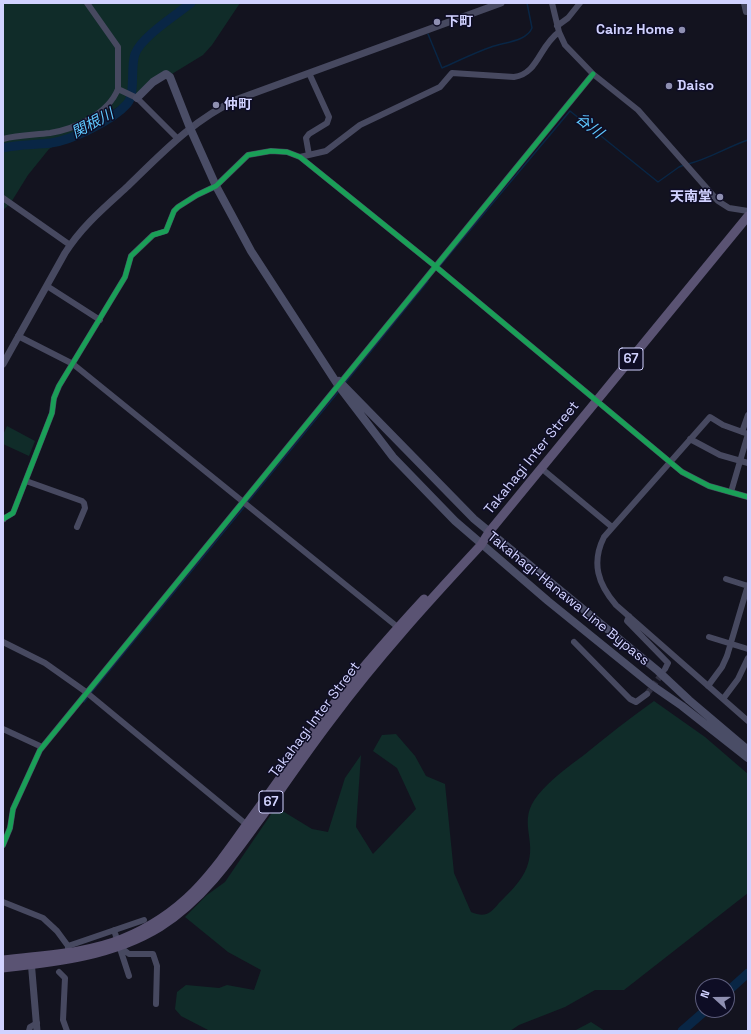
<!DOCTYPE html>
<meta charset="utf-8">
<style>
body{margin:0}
#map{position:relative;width:751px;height:1034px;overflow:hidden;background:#13131f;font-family:"Space Grotesk",sans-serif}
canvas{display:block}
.frame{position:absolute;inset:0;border:4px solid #d1d2ff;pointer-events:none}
.north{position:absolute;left:695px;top:978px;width:40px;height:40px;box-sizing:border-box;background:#0e0d25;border:1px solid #5c5c7c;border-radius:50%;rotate:291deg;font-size:11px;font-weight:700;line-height:16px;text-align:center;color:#d1d2ff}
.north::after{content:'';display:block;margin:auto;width:14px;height:18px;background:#8e8fb1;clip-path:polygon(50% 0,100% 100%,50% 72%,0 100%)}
</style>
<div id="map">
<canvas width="751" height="1034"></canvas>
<div class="frame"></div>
<div class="north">N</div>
</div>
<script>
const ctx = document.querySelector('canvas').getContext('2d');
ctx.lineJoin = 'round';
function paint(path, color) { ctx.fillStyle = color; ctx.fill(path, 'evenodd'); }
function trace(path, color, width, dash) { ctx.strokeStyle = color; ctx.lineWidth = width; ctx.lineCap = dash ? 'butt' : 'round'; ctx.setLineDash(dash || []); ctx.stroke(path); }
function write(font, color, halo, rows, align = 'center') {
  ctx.font = font + ' "Space Grotesk","Noto Sans JP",sans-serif'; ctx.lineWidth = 3; ctx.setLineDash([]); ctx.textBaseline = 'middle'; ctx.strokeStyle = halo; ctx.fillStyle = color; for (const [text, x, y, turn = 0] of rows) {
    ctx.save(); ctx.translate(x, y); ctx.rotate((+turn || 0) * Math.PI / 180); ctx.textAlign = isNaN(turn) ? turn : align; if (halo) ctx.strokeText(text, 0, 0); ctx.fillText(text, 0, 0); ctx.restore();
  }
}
const green = new Path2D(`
 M3 3H240L212 45 203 55 49 149 28 175 10 204 3 210Z
 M7 426 35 441 29 456 3 444V435Z
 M654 701 705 737 748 774V893L624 990H595L565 1007 519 1025 510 1031H210L181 1016 175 1009 177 992 186 985 219 988 227 985 254 990 261 970 228 952 185 917 207 895 225 882 276 807 312 829 328 832 345 778 361 755 356 827 373 854 416 809 397 768 373 751 382 735 396 734 415 756 426 776 445 784 454 873 471 912C485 918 490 914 499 903 510 892 521 882 527 867 538 839 516 822 538 795 551 779 568 767 584 755 607 736 630 718 654 701Z
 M591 1022 605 1031H574Z`);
const stream = new Path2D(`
 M428 34 442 68C458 61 474 53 491 47 504 42 526 42 532 28L527 3
 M688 164C709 159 727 147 748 140
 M439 267 570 111 658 182 679 167 684 165
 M345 383 428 281
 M247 503 339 391
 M91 693 245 506
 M84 702 89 696`);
const river = new Path2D(`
 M3 148C19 144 35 145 51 143 72 140 113 120 127 104 136 94 130 68 135 54 141 37 176 15 191 3
 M727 992 748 973
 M682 1031 706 1010`);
const minorTunnel = new Path2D(`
 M647 694 664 671`);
const minor = new Path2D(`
 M552 3 559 32 565 45 593 74 638 110 718 201 729 208 748 211
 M744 3 746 12H748
 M557 26 568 18 580 3
 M309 73 329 117 327 123 309 134 306 138 309 155
 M118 89 137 98 178 139
 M3 139C18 135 34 135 50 133 75 129 108 114 118 89V47L87 3
 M300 157 326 151 360 125 440 87 452 73 514 77C538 74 539 46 559 32
 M3 198 70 245
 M47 286 100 320
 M18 336 73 364 400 629
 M742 432 748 415
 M748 434 723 425 710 417 604 537C591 563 598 584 616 605L748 721
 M690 439 720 455 748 463
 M541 468 612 527
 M26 481 82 501 84 503 85 508 77 527
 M731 492 748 434
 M3 519 13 513 52 413 54 398 59 386 125 277 131 256 153 235 166 231 174 211 178 207 197 195 216 186 248 155 271 151 287 152 300 157 435 266 682 472 709 486 748 497
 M726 579 748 586
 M629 616 627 621 668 663 665 669
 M709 637 748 649
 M3 642 45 663 86 692 247 825
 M574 642 630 699 636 702 647 694
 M708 686 722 667 727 656 748 585
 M723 699 738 679 748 658
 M3 729 42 747
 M3 845 10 828 13 809 40 750 593 74
 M3 902 43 918 57 931 68 946V952
 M114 930 129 976
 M68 946 144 920
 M119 946 129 954H153L157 966 156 1004
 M59 972 65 978 63 1020 67 1031
 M29 1031 30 1027 37 1023`);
const tertiary = new Path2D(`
 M3 364 65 253C82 226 105 207 128 186 162 153 194 119 238 99L501 3
 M3 518V519
 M31 960 37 1031`);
const secondary = new Path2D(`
 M137 98 153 82 166 74 170 77 190 128 216 186 251 251 338 385 393 457 455 521 548 601 653 686 682 706 748 758
 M339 381 474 519 658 671 689 700 748 750`);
const primary = new Path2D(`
 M3 960C42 955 85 954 122 939 187 912 213 872 252 817 277 783 301 748 326 714 356 674 390 636 424 599
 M3 968C57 962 113 956 160 927 205 898 234 855 265 812 287 781 308 750 331 720 377 658 429 601 481 545L489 532 748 216`);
const cycleway = new Path2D(`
 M3 519 13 513 52 413 54 398 59 386 125 277 131 256 153 235 166 231 174 211 178 207 197 195 216 186 248 155 271 151 287 152 300 157 435 266 682 472 709 486 748 497
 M3 845 10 828 13 809 40 750 593 74`);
const markers = [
 [437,22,4,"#8e8fb1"],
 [682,30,4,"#8e8fb1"],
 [669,86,4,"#8e8fb1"],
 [216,105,4,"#8e8fb1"],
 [720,197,4,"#8e8fb1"]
];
const shields = [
 [631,359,24],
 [271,802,24]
];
const shieldNames = [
 ["67",631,359],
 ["67",271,802]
];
const poiNames = [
 ["下町",445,22],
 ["Cainz Home",674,30,"right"],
 ["Daiso",677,86],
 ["仲町",224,105],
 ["天南堂",712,197,"right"]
];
const streetNames = [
 ["Takahagi Inter Street",532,458,-51],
 ["Takahagi-Hanawa Line Bypass",568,599,39],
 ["Takahagi Inter Street",315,720,-53]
];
const waterNames = [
 ["関根川",93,124,-28],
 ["谷川",589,126,39]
];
paint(green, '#102c29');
trace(stream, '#092645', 1.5);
trace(river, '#092645', 9);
trace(minorTunnel, '#303041', 6, [6, 3]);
trace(minor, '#474960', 6);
trace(tertiary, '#474960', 7);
trace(secondary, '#4a4d66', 8);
trace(primary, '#5a5373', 9);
trace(cycleway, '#1a9f57', 5);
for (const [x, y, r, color] of markers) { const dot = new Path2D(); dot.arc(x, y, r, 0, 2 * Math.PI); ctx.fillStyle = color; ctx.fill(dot); trace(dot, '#0e0d25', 1.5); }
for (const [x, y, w] of shields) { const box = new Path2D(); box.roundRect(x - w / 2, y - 11, w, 22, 3); ctx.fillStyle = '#0e0d25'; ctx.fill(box); trace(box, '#d1d2ff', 1); }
write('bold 13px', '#d1d2ff', null, shieldNames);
write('bold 14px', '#d1d2ff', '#0e0d25', poiNames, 'left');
write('14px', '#d1d2ff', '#0e0d25', streetNames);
write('italic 15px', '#5fc9ff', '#0e0d25', waterNames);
</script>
